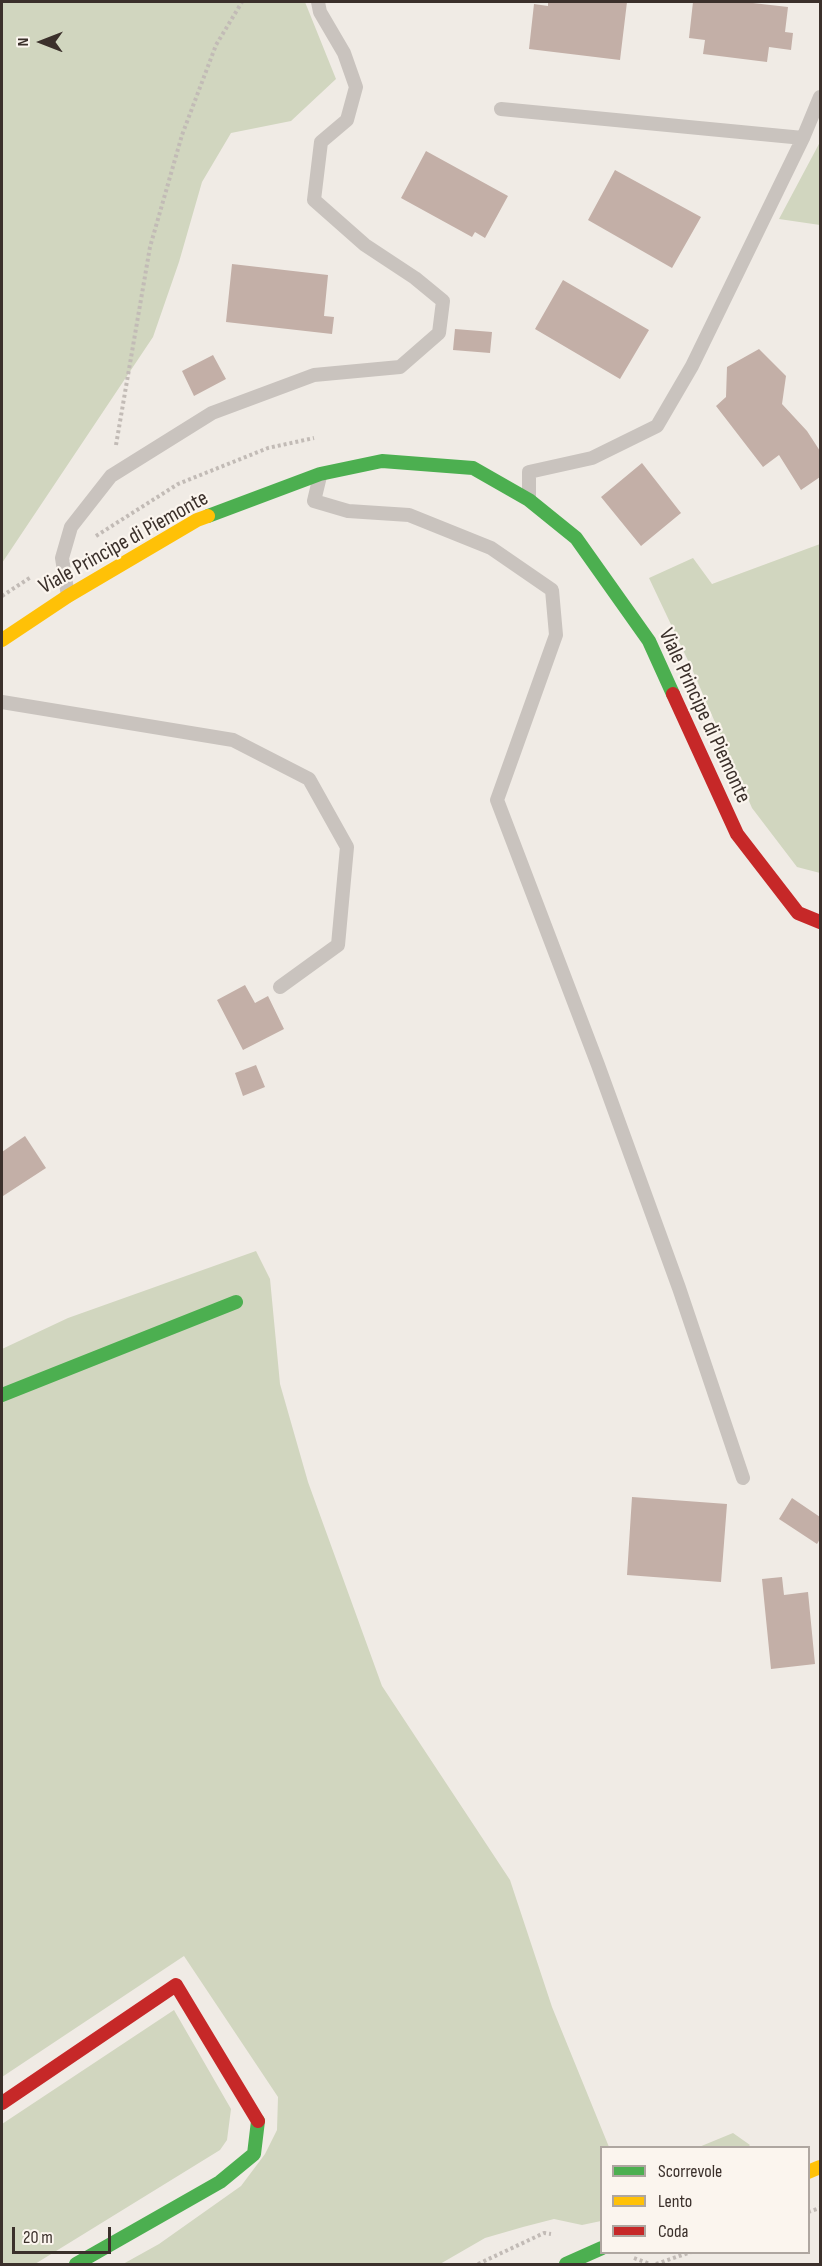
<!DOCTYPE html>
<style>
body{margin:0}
#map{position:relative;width:822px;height:2266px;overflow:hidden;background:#f0ebe5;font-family:"Sofia Sans Condensed",sans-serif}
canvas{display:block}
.frame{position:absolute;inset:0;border:3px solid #3b302b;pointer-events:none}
.legend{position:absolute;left:600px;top:2146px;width:210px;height:108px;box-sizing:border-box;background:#fbf5ee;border:2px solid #aea6a0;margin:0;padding:8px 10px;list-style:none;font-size:18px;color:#3b302b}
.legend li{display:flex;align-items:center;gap:12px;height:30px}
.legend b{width:30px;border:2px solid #aea6a0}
.north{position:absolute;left:12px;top:12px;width:60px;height:60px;-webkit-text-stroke:4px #fbf5ee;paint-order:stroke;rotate:270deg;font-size:16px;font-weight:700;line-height:24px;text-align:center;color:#3b302b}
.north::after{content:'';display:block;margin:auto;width:21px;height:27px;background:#3b302b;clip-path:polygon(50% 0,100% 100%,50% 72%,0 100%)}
.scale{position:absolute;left:12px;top:2227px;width:99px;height:27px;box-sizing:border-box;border:3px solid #3b302b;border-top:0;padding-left:8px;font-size:18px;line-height:21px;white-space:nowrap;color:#3b302b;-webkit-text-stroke:4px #fbf5ee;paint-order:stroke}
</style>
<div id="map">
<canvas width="822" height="2266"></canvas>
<div class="frame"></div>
<ul class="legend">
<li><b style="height:8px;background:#4caf50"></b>Scorrevole</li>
<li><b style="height:8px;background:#ffc107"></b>Lento</li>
<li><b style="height:8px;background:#c62828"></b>Coda</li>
</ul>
<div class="north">N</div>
<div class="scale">20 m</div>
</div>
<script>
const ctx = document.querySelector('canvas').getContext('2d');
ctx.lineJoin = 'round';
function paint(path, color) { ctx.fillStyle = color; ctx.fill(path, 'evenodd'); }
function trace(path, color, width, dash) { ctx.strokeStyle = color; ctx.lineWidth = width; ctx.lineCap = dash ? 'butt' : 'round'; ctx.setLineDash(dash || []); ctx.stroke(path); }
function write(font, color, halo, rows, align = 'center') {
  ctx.font = font + ' "Sofia Sans Condensed",sans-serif'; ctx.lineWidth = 4.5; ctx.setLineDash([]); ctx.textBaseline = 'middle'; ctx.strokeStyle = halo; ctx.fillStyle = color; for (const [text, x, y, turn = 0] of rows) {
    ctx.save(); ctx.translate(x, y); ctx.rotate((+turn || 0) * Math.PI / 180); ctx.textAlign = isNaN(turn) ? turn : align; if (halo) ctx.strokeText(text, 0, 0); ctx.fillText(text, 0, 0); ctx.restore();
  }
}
const green = new Path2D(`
 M2 2H305L336 79 291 121 231 133 202 182 179 262 153 337 2 563Z
 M820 142V225L779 219Z
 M820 544V873L797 867 752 808 692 669 649 578 693 558 712 584Z
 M256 1251 270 1279 280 1384 308 1482 382 1686 510 1880 552 2007 609 2147 602 2148 601 2221 582 2225 554 2219 523 2227 485 2238 440 2264H123L159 2244 241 2186 265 2154 277 2130 278 2097 184 1956 2 2077V1349L68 1318Z
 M174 2010 231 2109 227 2140 220 2150 35 2264H2V2124Z
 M733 2133 750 2145 747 2148 699 2147Z`);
const building = new Path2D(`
 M548 2H627L620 60 529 49 534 4 548 6Z
 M693 2H744L788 7 785 32 793 33 791 50 769 47 767 62 703 54 705 40 689 38Z
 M426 151 508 196 485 238 475 232 472 237 401 198Z
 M615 170 701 217 672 268 588 220Z
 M232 264 328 275 324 316 334 317 332 334 226 322Z
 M563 280 649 330 620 379 535 329Z
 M455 329 492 332 490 353 453 350Z
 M759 349 786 376 782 404 807 431 820 451V477L801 490 779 455 763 467 716 406 726 397 727 367Z
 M213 355 226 379 194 396 182 371Z
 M642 463 681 513 641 546 601 497Z
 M245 985 255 1003 268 996 284 1029 243 1050 217 1000Z
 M256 1065 265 1087 243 1096 235 1073Z
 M25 1136 46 1168 3 1196 2 1194V1152Z
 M632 1497 727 1504 721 1582 627 1575Z
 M792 1498 820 1517V1539L817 1544 779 1519Z
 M782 1577 784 1595 808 1592 815 1664 771 1669 762 1579Z`);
const path = new Path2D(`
 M116 445 150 247 182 135 216 45 242 2
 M96 536 178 484 268 448 314 438
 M2 596 31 577
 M808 2212 820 2208
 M634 2258 650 2264
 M478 2264 544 2233 551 2234
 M656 2264 691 2252`);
const lane = new Path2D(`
 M501 109 803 138
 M320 476 314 501 348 511 409 515 491 548 552 590 556 635 497 800 598 1065 679 1288 743 1478
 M529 498V472L592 458 657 426 692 366 803 138 820 97
 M68 596 62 558 71 527 111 476 212 413 314 375 400 367 439 333 443 301 415 278 365 245 314 200 321 142 347 120 356 87 344 53 320 12 318 2
 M2 702 233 740 309 779 347 847 338 945 280 987`);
const fast = new Path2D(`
 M208 516 320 474 382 461 473 468 529 500 576 538 649 641 673 694
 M2 1395 236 1302
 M76 2264 220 2182 254 2154 258 2121
 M566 2264 602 2248`);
const slow = new Path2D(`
 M2 640 68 596 197 520 208 516
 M808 2172 820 2167`);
const jam = new Path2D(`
 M673 694 737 834 798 913 820 922
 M2 2103 176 1985 258 2121`);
const streetNames = [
 ["Viale Principe di Piemonte",124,543,-29],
 ["Viale Principe di Piemonte",704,716,65]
];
paint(green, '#d1d6bf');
paint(building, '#c3afa7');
trace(path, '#c2bbb6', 4, [3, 3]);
trace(lane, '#c9c3be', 14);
trace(fast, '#4caf50', 14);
trace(slow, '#ffc107', 14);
trace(jam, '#c62828', 14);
write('22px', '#3b302b', '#fbf5ee', streetNames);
</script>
